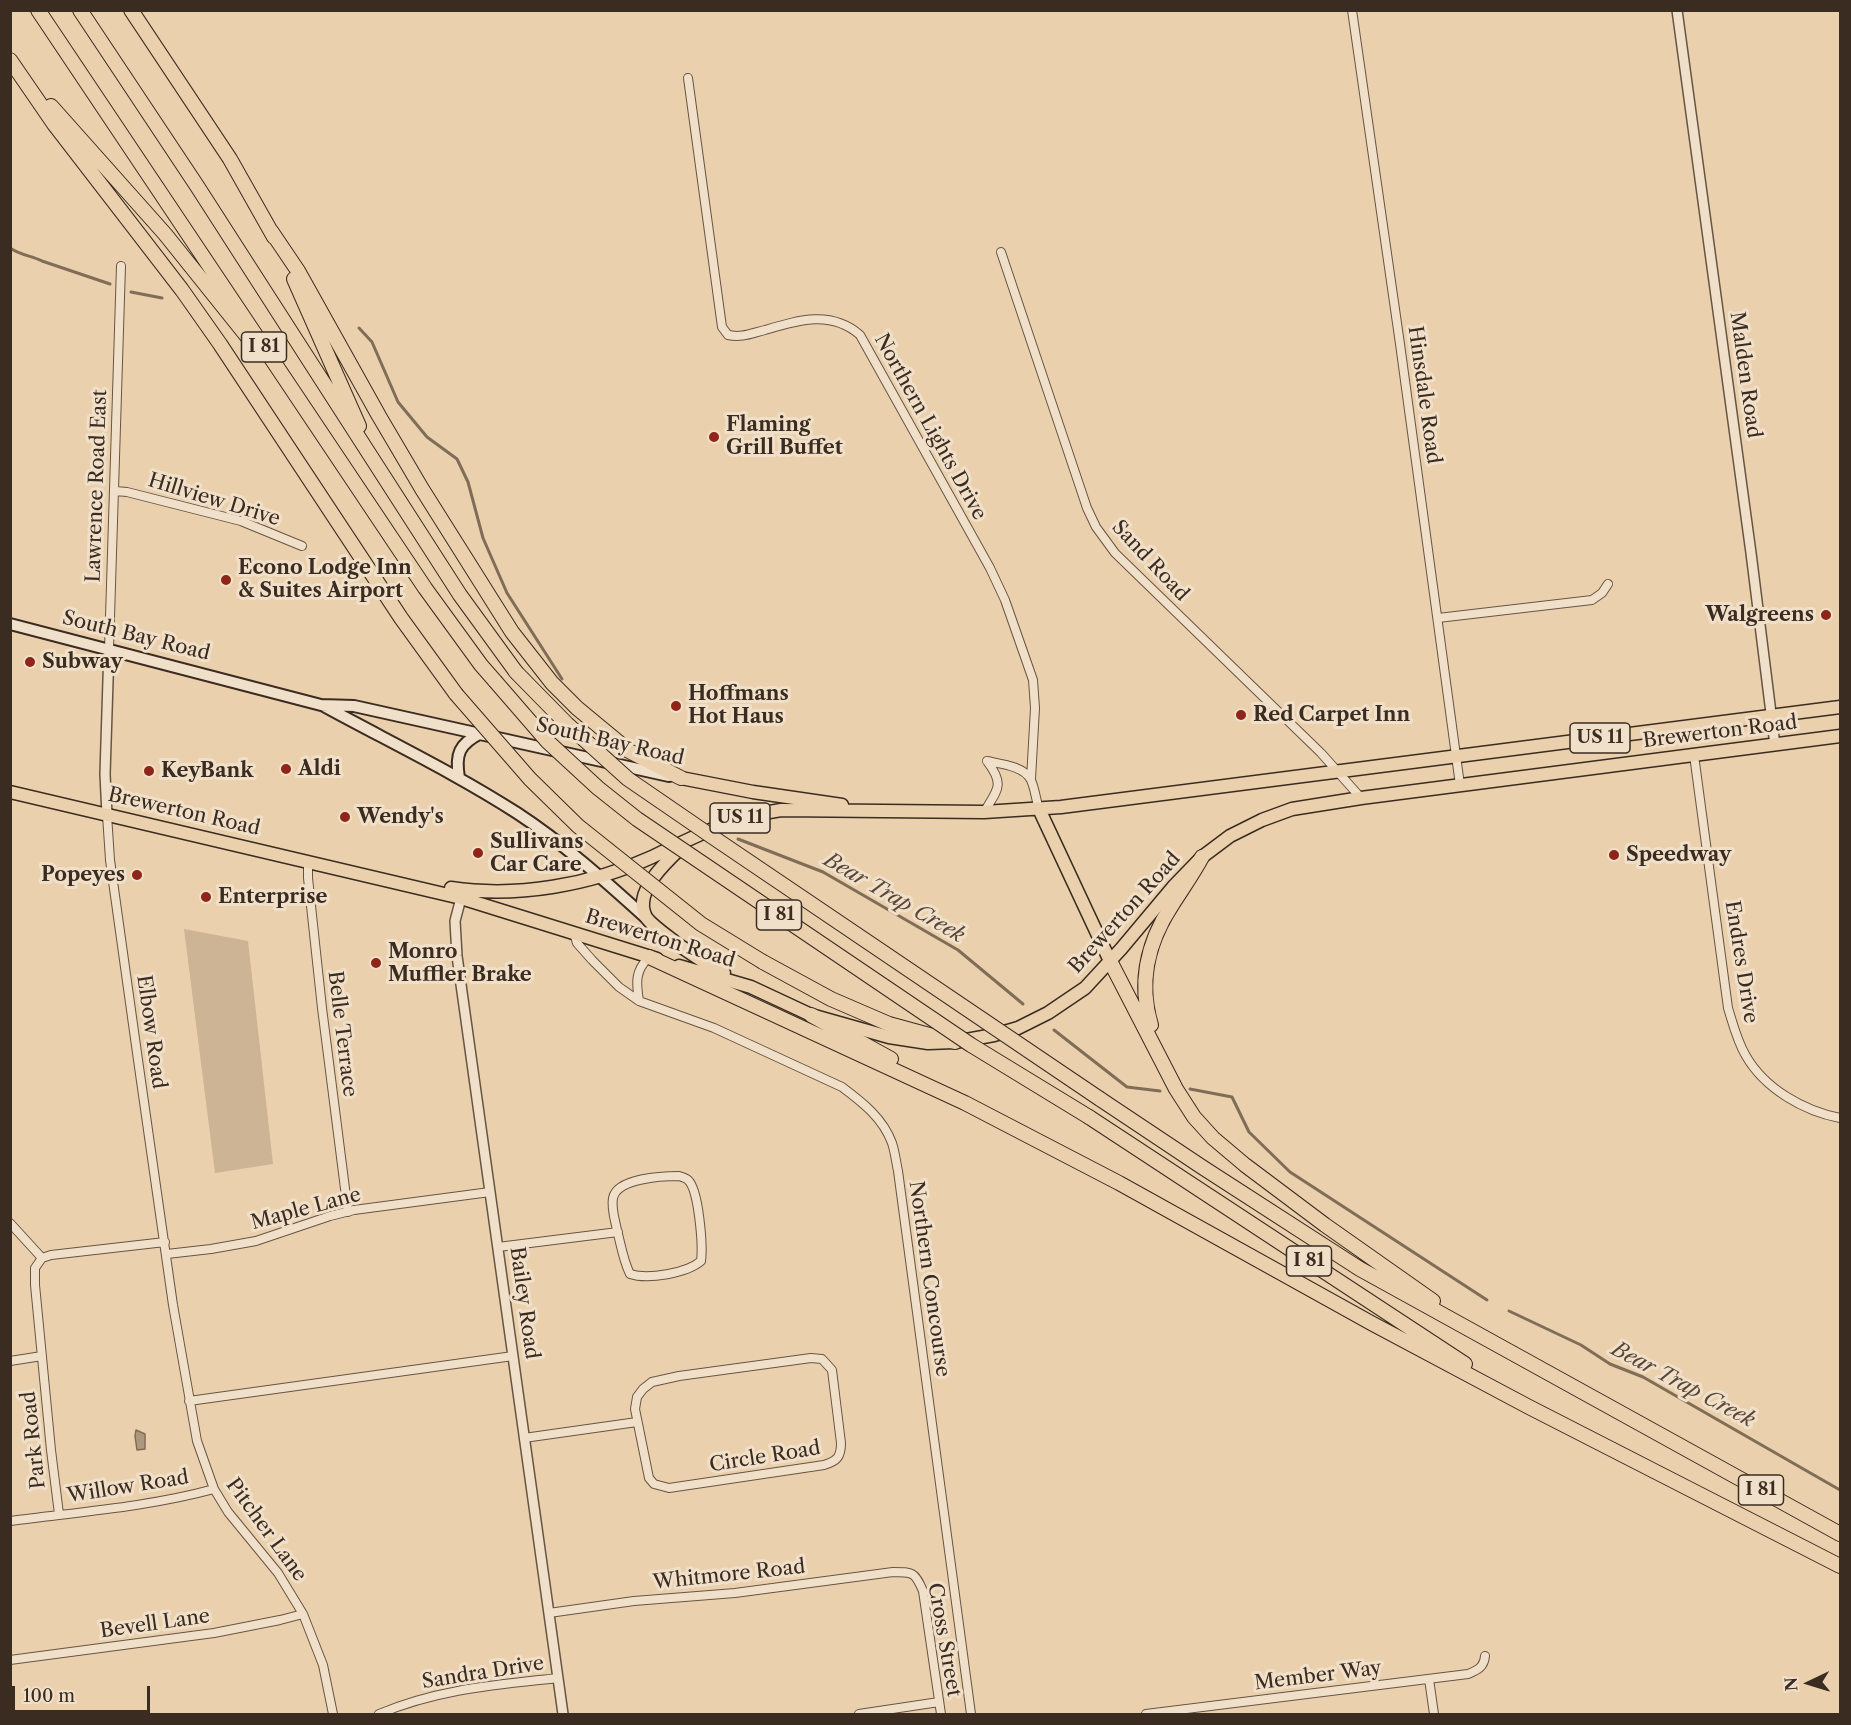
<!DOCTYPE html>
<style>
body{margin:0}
#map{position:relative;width:1851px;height:1725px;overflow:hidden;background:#ead0ac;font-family:"Libre Caslon Text",serif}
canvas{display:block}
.frame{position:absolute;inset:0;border:12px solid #3b2c21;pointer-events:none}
.north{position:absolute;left:1779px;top:1653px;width:60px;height:60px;-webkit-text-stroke:4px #f1e0c9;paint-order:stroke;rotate:266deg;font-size:16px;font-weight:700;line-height:24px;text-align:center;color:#3b2c21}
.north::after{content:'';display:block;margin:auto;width:21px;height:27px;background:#3b2c21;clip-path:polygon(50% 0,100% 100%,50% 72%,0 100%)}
.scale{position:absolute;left:12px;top:1686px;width:138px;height:27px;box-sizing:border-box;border:3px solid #3b2c21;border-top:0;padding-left:8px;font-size:18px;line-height:21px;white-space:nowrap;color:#3b2c21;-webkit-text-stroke:4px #f1e0c9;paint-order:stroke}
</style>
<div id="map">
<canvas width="1851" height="1725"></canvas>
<div class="frame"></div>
<div class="north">N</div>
<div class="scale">100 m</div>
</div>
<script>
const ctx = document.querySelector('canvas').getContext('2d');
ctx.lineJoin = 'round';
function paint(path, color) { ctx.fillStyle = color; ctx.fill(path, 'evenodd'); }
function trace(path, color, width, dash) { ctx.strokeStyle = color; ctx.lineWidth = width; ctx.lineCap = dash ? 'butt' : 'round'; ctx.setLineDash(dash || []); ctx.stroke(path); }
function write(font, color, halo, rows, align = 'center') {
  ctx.font = font + ' "Libre Caslon Text",serif'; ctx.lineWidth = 6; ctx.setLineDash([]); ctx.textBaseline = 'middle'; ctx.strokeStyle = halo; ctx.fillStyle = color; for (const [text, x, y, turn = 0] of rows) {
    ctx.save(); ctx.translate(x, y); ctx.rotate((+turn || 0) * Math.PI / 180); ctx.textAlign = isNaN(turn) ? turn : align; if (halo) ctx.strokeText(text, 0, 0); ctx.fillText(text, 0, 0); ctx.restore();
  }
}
const green = new Path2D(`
 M184 929 248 941 273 1164 215 1173Z`);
const water = new Path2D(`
 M136 1430 145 1434V1449L137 1450 135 1436Z`);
const stream = new Path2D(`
 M10 248C20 255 32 256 42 261L110 284
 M131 292 162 298
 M359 328 372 342 398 402 427 437 457 459 468 482 483 538 507 593 562 679
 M738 839 823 872 958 950 1023 1004
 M1054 1030 1127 1087 1160 1091
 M1190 1089 1232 1097 1249 1132 1290 1172 1487 1300
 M1509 1311 1581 1345 1610 1364 1643 1377 1840 1490`);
const minor = new Path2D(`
 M1352 10 1400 344 1460 785
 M688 78 722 327 728 335C742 338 752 333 765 330 799 320 831 310 860 335L990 568 1005 600 1033 680 1035 708 1031 779
 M1001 252 1087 508 1096 527 1115 553 1321 753 1361 798
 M115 491 127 492 241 521 302 546
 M1438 618 1592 600 1602 593 1608 584
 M109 649 121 266
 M1694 755 1728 1008C1733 1024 1737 1041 1746 1056 1765 1089 1804 1111 1840 1118
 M987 761C1001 764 1024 766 1031 780 1035 789 1036 800 1039 809
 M984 812C998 789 1005 785 987 761
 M107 815 110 860 138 1060 173 1305 197 1441 214 1489 228 1512 278 1573 303 1614 323 1665 333 1714
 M308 861V878L322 1008 348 1212
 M574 933 577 943 592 960 619 987 639 1001 714 1028 842 1087C862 1102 883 1118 892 1143 895 1152 896 1162 898 1171L971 1714
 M639 1001C636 982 635 971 649 957
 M679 1176C682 1177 686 1178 688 1180 699 1190 703 1246 701 1261 687 1273 648 1280 630 1274 623 1260 621 1245 617 1230 615 1220 611 1208 613 1198 617 1178 663 1176 679 1176Z
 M10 1223 42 1258
 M498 1247 618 1232
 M167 1254 211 1249 256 1241 330 1216 354 1210 490 1192
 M42 1258 35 1268V1285L51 1450 59 1514
 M42 1258 51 1255 165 1242
 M811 1358 822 1359 832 1370 841 1443C841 1457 837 1461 824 1465L669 1488 654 1484 649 1478 635 1409 637 1397 643 1389 652 1382 679 1376Z
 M10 1361 42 1356
 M189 1401 513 1356
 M524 1438 637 1422
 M10 1521C78 1512 148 1507 214 1489
 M549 1613 634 1601 735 1593 893 1572C913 1572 915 1572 923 1591L941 1714
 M10 1660 214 1633 280 1620 303 1614
 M1429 1679 1434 1714
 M379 1714C438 1689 495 1685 558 1678
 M859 1714 939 1702
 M1146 1714 1468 1674C1478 1670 1484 1667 1485 1656`);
const tertiary = new Path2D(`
 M1677 10 1751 553 1775 745
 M107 815 105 774 109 649
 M461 898 455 921 457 956 563 1714`);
const secondary = new Path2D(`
 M10 624 321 705 354 706 669 776
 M324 706C388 741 455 773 517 813 563 843 604 880 645 917
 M459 778C455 754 459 744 481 733`);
const primary = new Path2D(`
 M681 778 753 792 842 805
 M10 792 461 898 657 959
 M1039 809 1110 961
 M684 845C668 860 634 890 645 915 648 923 669 937 676 943 692 954 707 965 724 973
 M451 888C517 898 591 885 652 857 695 836 733 817 781 810L984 812 1061 807 1840 707
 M679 966 751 987 811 1015 889 1037 928 1043 955 1042 994 1035 1018 1028 1048 1013 1085 988 1121 949 1173 887 1202 857 1230 836 1262 820 1292 809 1361 798 1840 736`);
const motorway = new Path2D(`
 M38 10 425 588 481 665 495 681
 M80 10 197 186 460 595 516 672
 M131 10 230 159 274 237
 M10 60 54 124 182 290 220 344 401 618 456 694
 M51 106 165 234 250 340
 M271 231 298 271 379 416 422 489 512 632 552 683 577 708 629 751 681 778
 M294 279 359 426
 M649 957 965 1103 1119 1183 1373 1324 1529 1407 1840 1566
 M1110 961 1176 1089 1194 1117 1213 1138 1245 1165 1325 1225 1433 1301
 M763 962 831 999 889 1024 955 1042
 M811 1015 891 1059
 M1151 1025C1138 982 1147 943 1172 905 1182 889 1193 874 1202 857
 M1100 1099 1202 1167 1360 1269 1840 1534
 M1089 1117 1465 1364`);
const motorwayBridge = new Path2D(`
 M516 672 567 724 628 779 714 838 1100 1099
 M495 681 547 741 598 788 637 819 971 1045 1089 1117
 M456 694 530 779 578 826 701 924 763 962`);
const markers = [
 [714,437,6,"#8f2418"],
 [226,580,6,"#8f2418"],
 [1826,615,6,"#8f2418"],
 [30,662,6,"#8f2418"],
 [676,706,6,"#8f2418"],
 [1241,715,6,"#8f2418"],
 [286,769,6,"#8f2418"],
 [149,771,6,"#8f2418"],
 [345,817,6,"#8f2418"],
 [478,853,6,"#8f2418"],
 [1614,855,6,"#8f2418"],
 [137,875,6,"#8f2418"],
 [206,897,6,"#8f2418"],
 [376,963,6,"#8f2418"]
];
const shields = [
 [264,347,45],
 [1600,738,60],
 [740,818,60],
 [779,915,45],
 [1309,1261,45],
 [1761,1490,45]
];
const shieldNames = [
 ["I 81",264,347],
 ["US 11",1600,738],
 ["US 11",740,818],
 ["I 81",779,915],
 ["I 81",1309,1261],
 ["I 81",1761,1490]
];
const streetNames = [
 ["Malden Road",1745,375,82],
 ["Hinsdale Road",1424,395,82],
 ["Northern Lights Drive",930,427,61],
 ["Lawrence Road East",97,486,-88],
 ["Hillview Drive",214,500,17],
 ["Sand Road",1150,561,47],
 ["South Bay Road",136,636,14],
 ["Brewerton Road",1720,732,-7],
 ["South Bay Road",610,742,13],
 ["Brewerton Road",184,812,13],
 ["Brewerton Road",1125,913,-48],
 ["Brewerton Road",660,939,17],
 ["Endres Drive",1741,962,81],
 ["Elbow Road",151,1032,82],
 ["Belle Terrace",342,1034,83],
 ["Maple Lane",306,1209,-15],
 ["Northern Concourse",929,1279,82],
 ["Bailey Road",524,1303,82],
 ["Park Road",34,1440,-96],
 ["Circle Road",765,1457,-9],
 ["Willow Road",128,1487,-9],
 ["Pitcher Lane",266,1530,54],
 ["Whitmore Road",729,1575,-6],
 ["Bevell Lane",155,1624,-8],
 ["Cross Street",944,1640,80],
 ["Sandra Drive",483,1673,-9],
 ["Member Way",1318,1676,-7]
];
const poiNames = [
 ["Flaming",726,425],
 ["Grill Buffet",726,448],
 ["Econo Lodge Inn",238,568],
 ["& Suites Airport",238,591],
 ["Walgreens",1814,615,"right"],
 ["Subway",42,662],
 ["Hoffmans",688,694],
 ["Hot Haus",688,717],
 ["Red Carpet Inn",1253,715],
 ["Aldi",298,769],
 ["KeyBank",161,771],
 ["Wendy's",357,817],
 ["Sullivans",490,842],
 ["Car Care",490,865],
 ["Speedway",1626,855],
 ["Popeyes",125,875,"right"],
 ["Enterprise",218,897],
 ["Monro",388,952],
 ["Muffler Brake",388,975]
];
const waterNames = [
 ["Bear Trap Creek",894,898,30],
 ["Bear Trap Creek",1683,1385,28]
];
paint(green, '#ccb494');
paint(water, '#ae987d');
trace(water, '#806d58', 1.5);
trace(stream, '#806d58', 3);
trace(minor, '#675544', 10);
trace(tertiary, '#675544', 12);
trace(secondary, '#3b2c21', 14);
trace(primary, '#3b2c21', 15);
trace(motorway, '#3b2c21', 16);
trace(minor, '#f1e0c9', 8);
trace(tertiary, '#f1e0c9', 9);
trace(secondary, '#f1e0c9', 10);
trace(primary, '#ead0ac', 12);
trace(motorway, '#ead0ac', 14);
trace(motorwayBridge, '#3b2c21', 16, []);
trace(motorwayBridge, '#ead0ac', 14);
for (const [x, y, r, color] of markers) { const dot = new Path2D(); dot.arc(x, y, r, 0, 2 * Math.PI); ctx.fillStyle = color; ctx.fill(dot); trace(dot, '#f1e0c9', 2); }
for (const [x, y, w] of shields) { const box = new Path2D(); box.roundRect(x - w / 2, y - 15, w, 30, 4.5); ctx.fillStyle = '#f1e0c9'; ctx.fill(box); trace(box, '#3b2c21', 1.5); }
write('bold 18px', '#3b2c21', null, shieldNames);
write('20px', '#3b2c21', '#f1e0c9', streetNames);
write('bold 20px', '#3b2c21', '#f1e0c9', poiNames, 'left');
write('italic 21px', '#584738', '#f1e0c9', waterNames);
</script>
